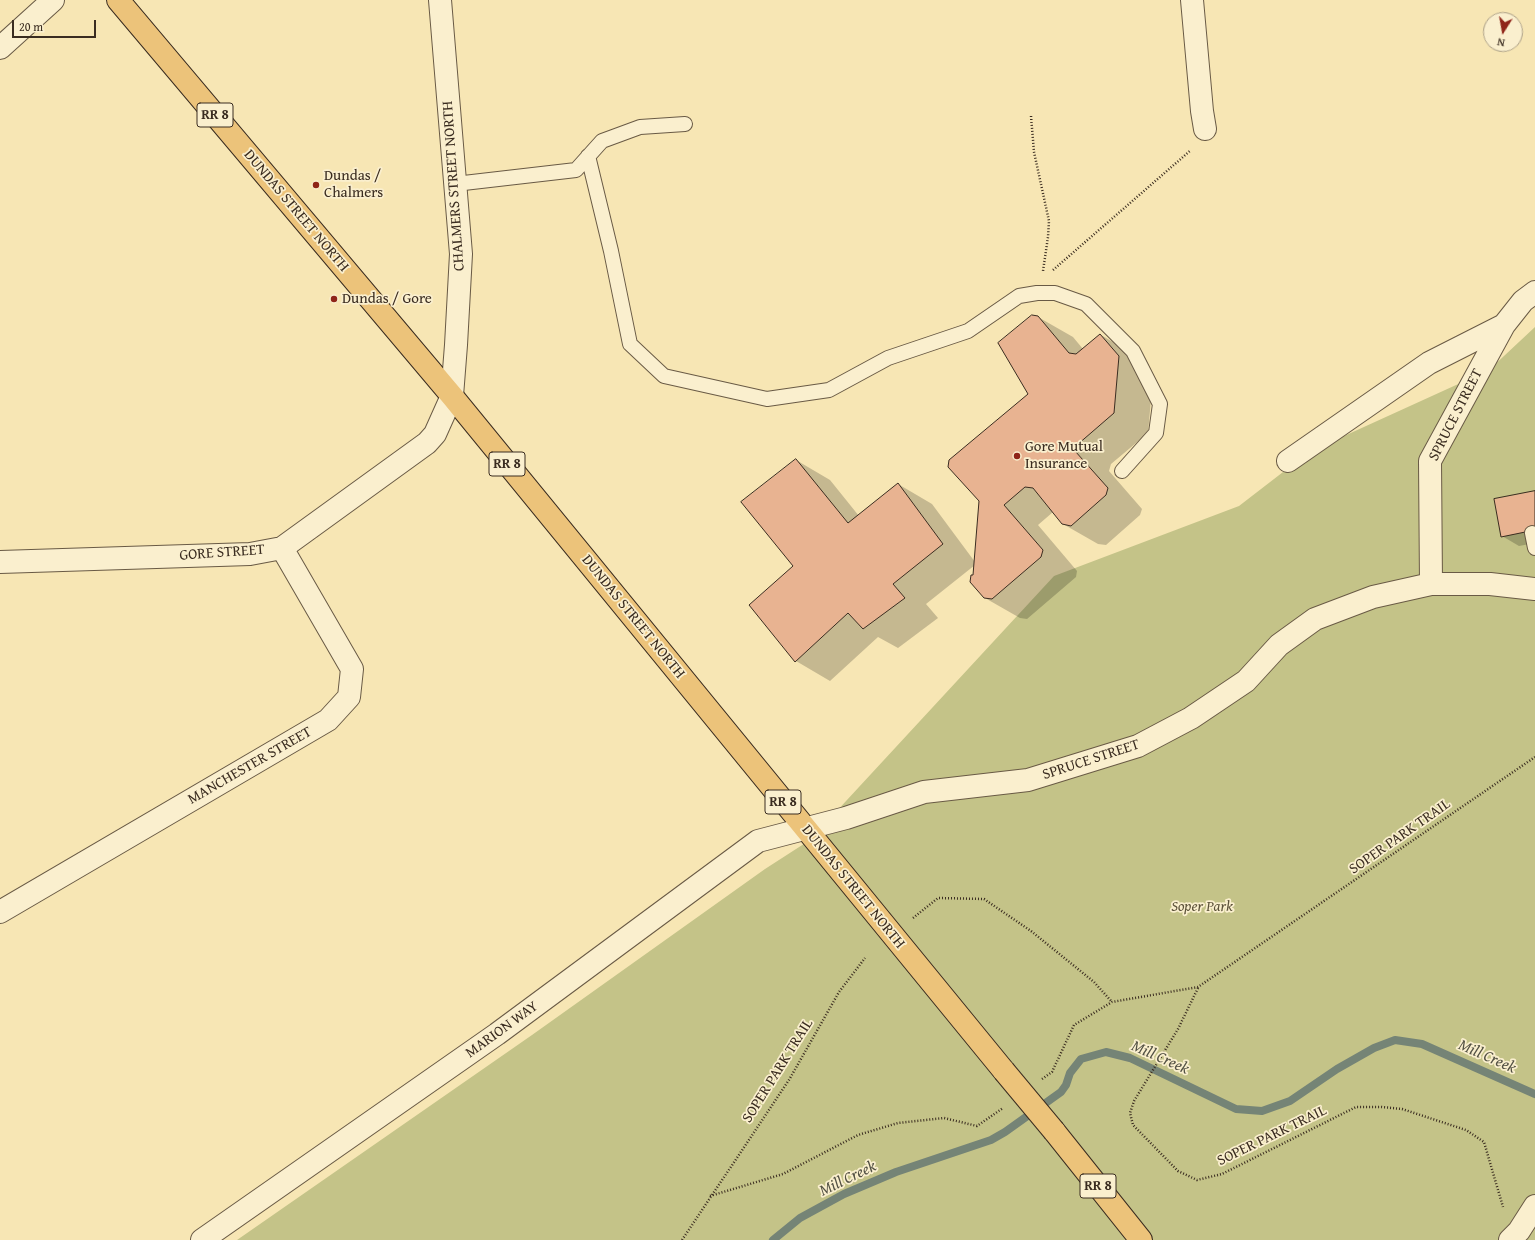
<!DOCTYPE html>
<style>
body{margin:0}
#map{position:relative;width:1535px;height:1240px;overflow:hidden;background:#f7e6b4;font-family:"Gentium Book Plus",serif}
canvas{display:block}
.north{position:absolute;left:1483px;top:12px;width:40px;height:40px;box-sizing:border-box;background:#faefce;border:1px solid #ada188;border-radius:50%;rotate:191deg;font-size:11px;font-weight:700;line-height:16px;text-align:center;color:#3a2c20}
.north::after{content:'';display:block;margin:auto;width:14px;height:18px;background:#8f2418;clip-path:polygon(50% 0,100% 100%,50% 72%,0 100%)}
.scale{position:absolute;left:12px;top:20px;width:84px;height:18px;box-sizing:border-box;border:2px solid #3a2c20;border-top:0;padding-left:5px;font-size:12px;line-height:14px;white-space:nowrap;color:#3a2c20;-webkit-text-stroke:3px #faefce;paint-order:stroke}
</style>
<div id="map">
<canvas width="1535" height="1240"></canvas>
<div class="north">N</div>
<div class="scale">20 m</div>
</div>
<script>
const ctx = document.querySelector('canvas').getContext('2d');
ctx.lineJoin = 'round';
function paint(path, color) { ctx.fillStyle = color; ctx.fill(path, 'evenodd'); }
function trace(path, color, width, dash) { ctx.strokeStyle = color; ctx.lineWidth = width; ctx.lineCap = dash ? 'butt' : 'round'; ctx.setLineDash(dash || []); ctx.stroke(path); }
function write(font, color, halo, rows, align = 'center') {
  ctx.font = font + ' "Gentium Book Plus",serif'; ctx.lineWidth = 3.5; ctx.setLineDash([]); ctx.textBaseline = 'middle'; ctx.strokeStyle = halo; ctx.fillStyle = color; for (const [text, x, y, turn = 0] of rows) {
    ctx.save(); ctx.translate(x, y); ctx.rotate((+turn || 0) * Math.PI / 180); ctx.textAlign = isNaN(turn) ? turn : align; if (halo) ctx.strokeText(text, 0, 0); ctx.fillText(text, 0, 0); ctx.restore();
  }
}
const green = new Path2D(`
 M1535 327V1240H237L532 1035 765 869 810 840 1054 576 1239 506 1309 452 1489 370Z`);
const shadow = new Path2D(`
 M1038 317 1073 337 1083 349 1101 335 1135 355 1153 377 1148 433 1111 464 1109 471 1142 509 1140 515 1106 545 1098 544 1063 524 1053 512 1038 525 1077 571 1076 577 1027 619 1020 618 985 598 974 576 975 565 926 604 938 618 898 648 878 637 830 681 796 661 794 566 796 460 830 480 859 516 898 484 932 504 975 562 1029 394Z
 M1535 492V543L1519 546 1502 536Z`);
const stream = new Path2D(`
 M773 1240 800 1218 844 1194 896 1172 991 1140 1005 1132 1061 1092 1066 1085 1070 1073 1081 1059 1106 1052 1130 1058 1236 1109 1262 1111 1290 1101 1337 1069 1374 1048 1395 1040 1422 1044 1535 1094`);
const building = new Path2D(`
 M1032 315 1038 316 1069 353 1076 354 1100 334 1119 356 1114 413 1077 445 1075 451 1108 488 1106 495 1071 526 1062 524 1033 488 1025 487 1004 505 1043 550 1041 557 992 599 984 598 970 582 971 575H973L979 501 948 467 949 460 1028 394 998 343Z
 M796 459 848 523 898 483 943 544 893 584 905 598 863 629 848 613 795 662 749 605 793 566 741 502Z
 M1535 491V530L1501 537 1494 499Z`);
const path = new Path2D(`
 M1031 116 1034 152 1049 221 1048 237 1043 271
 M1053 270 1191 150
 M913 918 938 898 984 899 1031 931 1094 982 1112 1002
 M1198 988 1178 1029 1134 1101 1130 1113 1133 1125 1178 1171 1197 1180 1222 1174 1356 1107H1382L1402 1109 1466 1130 1484 1142 1503 1207
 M1042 1079 1052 1072 1074 1025 1112 1002 1198 987 1535 757
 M710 1196 783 1174 858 1135 898 1123 944 1118 977 1126 1003 1108
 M682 1240 789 1080 839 992 865 958`);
const service = new Path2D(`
 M588 156 611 251 630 344 664 376 767 399 829 390 888 358 968 331 1019 296 1037 293H1055L1086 304 1133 351 1160 404 1156 433 1122 471
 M455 184 576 170 602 141 640 127 685 124
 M1532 533 1535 548`);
const minor = new Path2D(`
 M1192 0 1202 111 1205 129
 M0 48 53 0
 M1288 461 1429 363 1504 325
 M0 562 250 554 282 548 427 443 435 434 452 396 456 345 461 254 440 0
 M1431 584 1430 461 1504 325 1523 301 1535 292
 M0 912 328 720 349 697 352 669 282 548
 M202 1240 497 1034 758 841 846 818 924 792 1028 780 1138 746 1191 718 1246 681 1279 645 1315 619 1373 597 1431 584H1490L1535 589
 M1510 1240 1519 1231 1535 1206`);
const primary = new Path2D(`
 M118 0 452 396 1004 1071
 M1054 1131 1141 1240`);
const primaryBridge = new Path2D(`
 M1004 1071 1054 1131`);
const markers = [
 [316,185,4,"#8f2418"],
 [334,299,4,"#8f2418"],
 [1017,456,4,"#8f2418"]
];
const shields = [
 [215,115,36],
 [507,464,36],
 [783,802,36],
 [1098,1186,36]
];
const shieldNames = [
 ["RR 8",215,115],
 ["RR 8",507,464],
 ["RR 8",783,802],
 ["RR 8",1098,1186]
];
const poiNames = [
 ["Dundas /",324,176],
 ["Chalmers",324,193],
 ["Dundas / Gore",342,299],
 ["Gore Mutual",1025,447],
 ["Insurance",1025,464]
];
const streetNames = [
 ["CHALMERS STREET NORTH",454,186,-94],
 ["DUNDAS STREET NORTH",296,211,50],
 ["SPRUCE STREET",1456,415,-63],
 ["GORE STREET",222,553,-4],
 ["DUNDAS STREET NORTH",633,617,51],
 ["SPRUCE STREET",1091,760,-18],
 ["MANCHESTER STREET",250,766,-30],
 ["SOPER PARK TRAIL",1400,837,-35],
 ["DUNDAS STREET NORTH",853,887,51],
 ["MARION WAY",502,1030,-36],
 ["SOPER PARK TRAIL",778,1071,-58],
 ["SOPER PARK TRAIL",1272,1136,-26]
];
const parkNames = [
 ["Soper Park",1202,907]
];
const waterNames = [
 ["Mill Creek",1487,1057,24],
 ["Mill Creek",1160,1058,24],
 ["Mill Creek",848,1179,-26]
];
paint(green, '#c4c388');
paint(shadow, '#0003');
trace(stream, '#758476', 8);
paint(building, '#e8b391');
trace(building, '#3a2c20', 1);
trace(service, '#695a45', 16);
trace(minor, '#695a45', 24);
trace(primary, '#3a2c20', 24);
trace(path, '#3a2c20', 2.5, [1, 2]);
trace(service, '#faefce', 14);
trace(minor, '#faefce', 22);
trace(primary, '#ecc37a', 22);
trace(primaryBridge, '#3a2c20', 24, []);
trace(primaryBridge, '#ecc37a', 22);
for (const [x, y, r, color] of markers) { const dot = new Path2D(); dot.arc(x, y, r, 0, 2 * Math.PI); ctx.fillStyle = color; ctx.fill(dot); trace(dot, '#faefce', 1.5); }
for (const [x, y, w] of shields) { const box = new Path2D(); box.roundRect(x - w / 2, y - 12, w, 24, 3); ctx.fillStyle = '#faefce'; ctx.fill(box); trace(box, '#3a2c20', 1); }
write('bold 14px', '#3a2c20', null, shieldNames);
write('15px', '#3a2c20', '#faefce', poiNames, 'left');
write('15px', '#3a2c20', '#faefce', streetNames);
write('italic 15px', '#5c523a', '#faefce', parkNames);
write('italic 16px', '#535144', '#faefce', waterNames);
</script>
